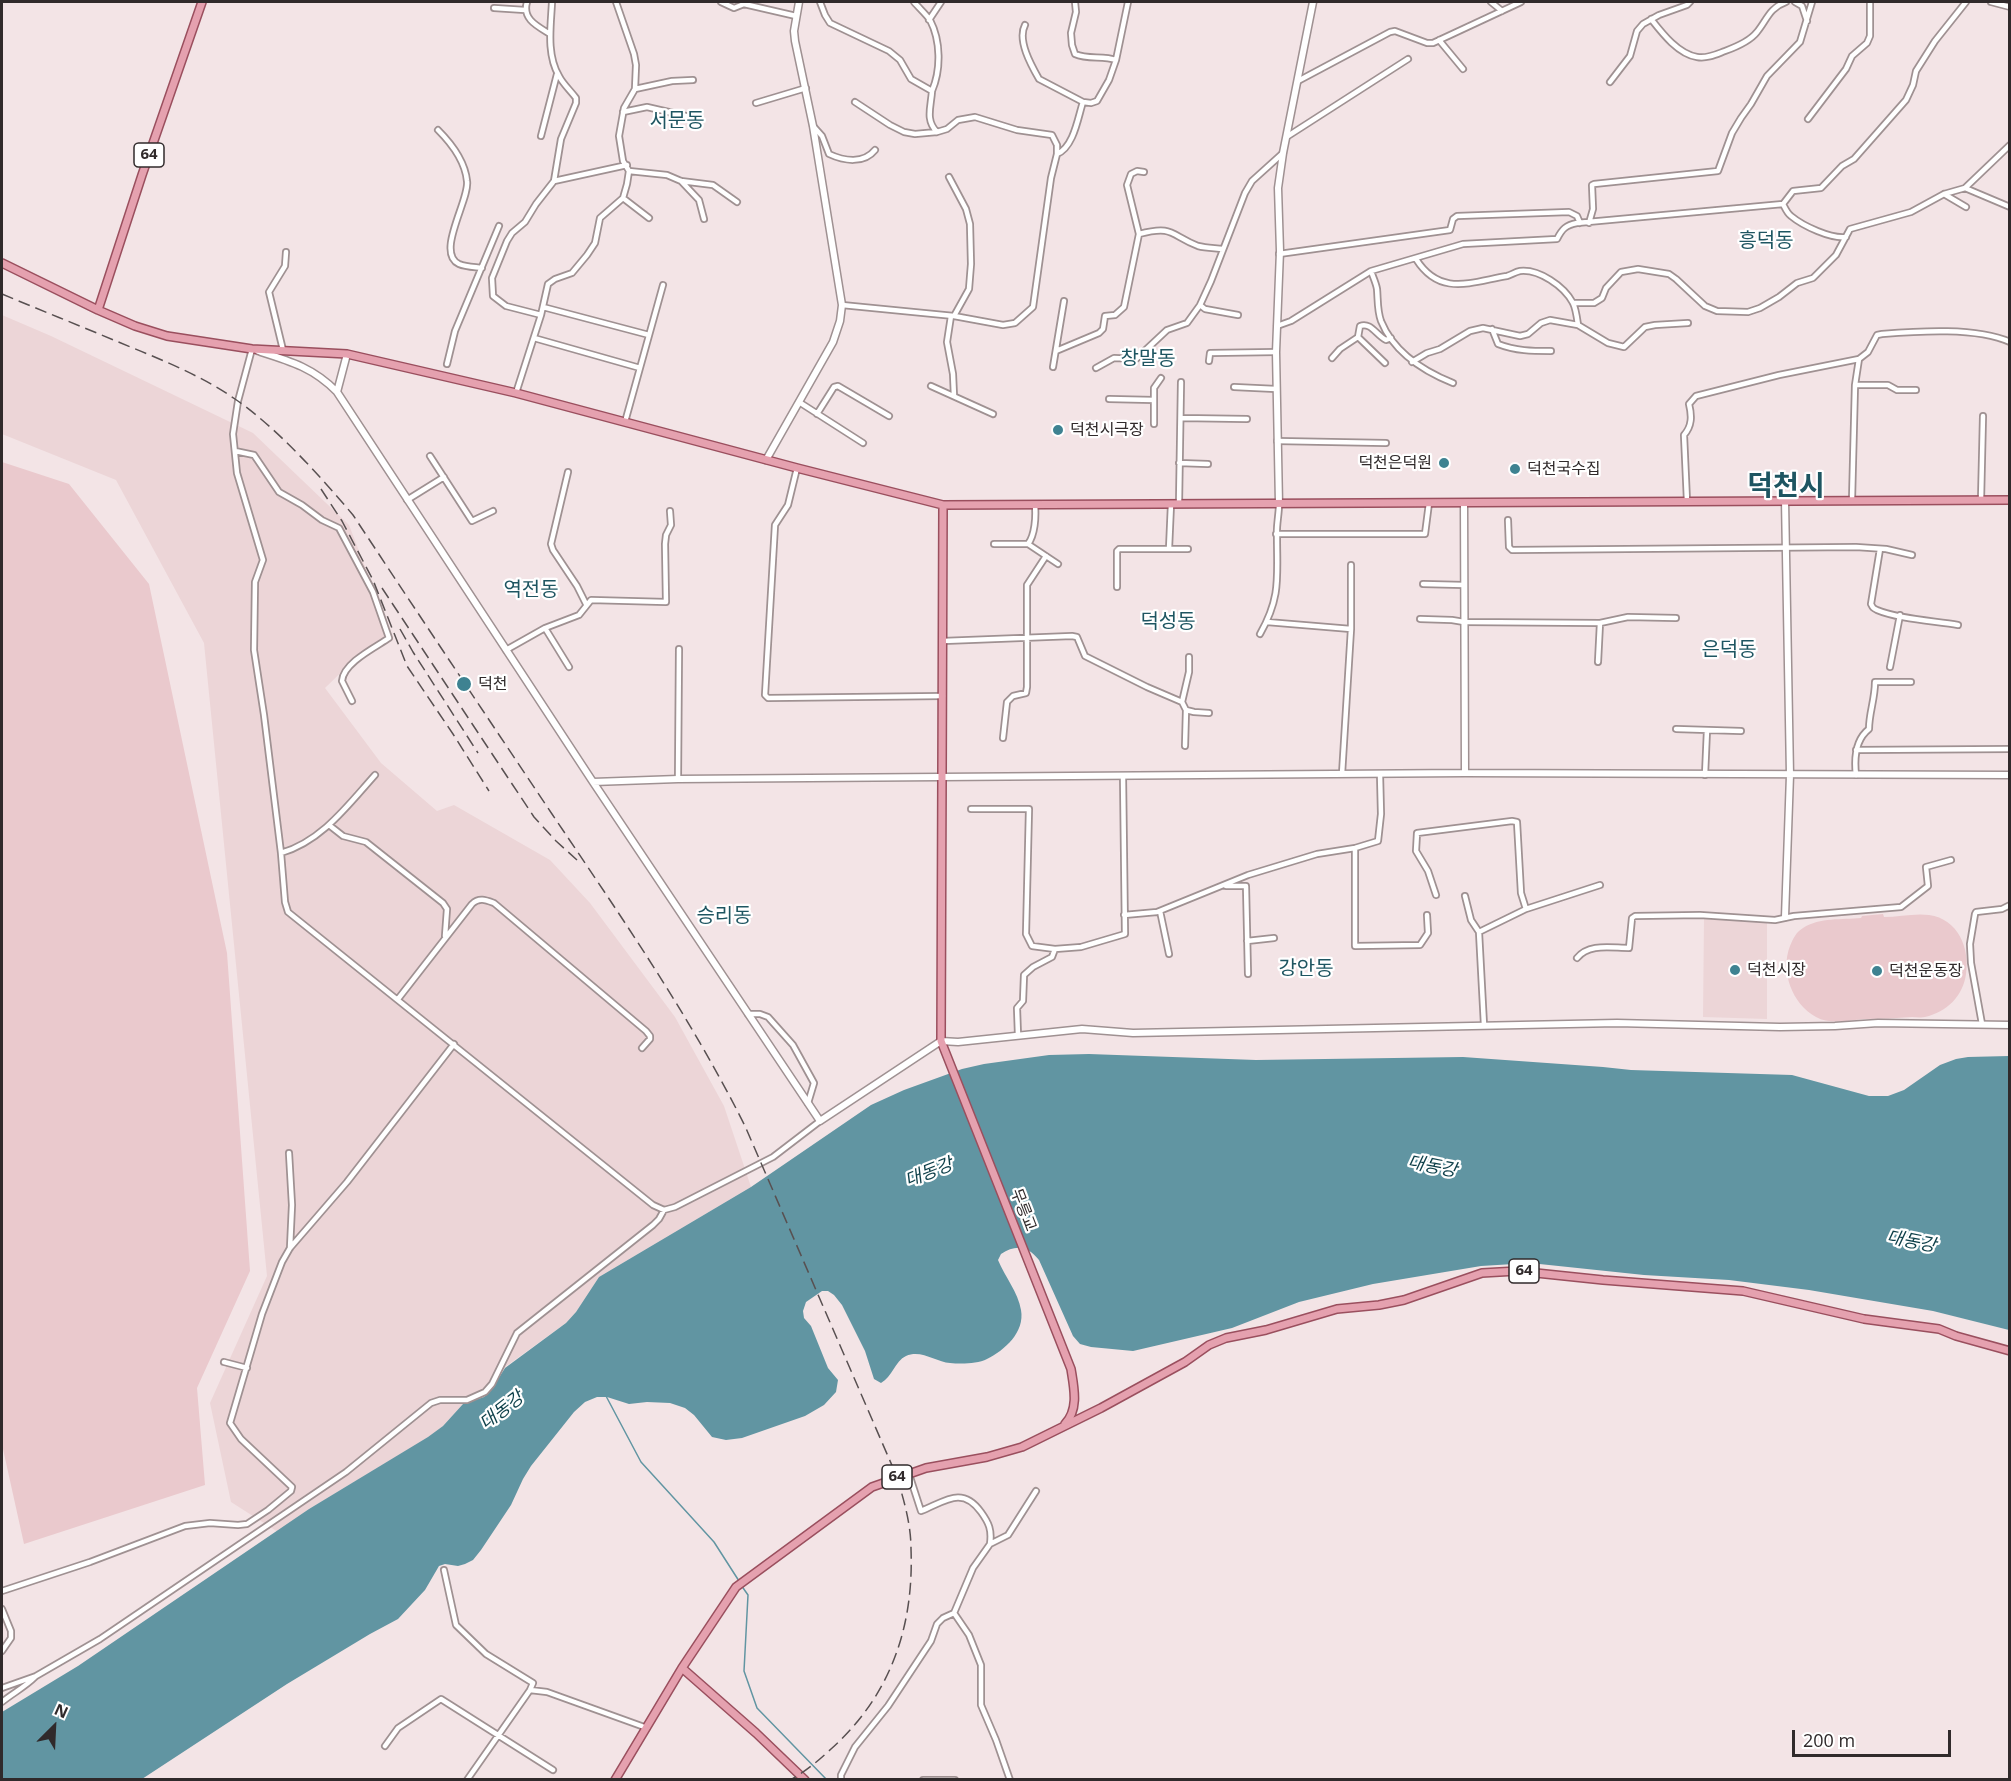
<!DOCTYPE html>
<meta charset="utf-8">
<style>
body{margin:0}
#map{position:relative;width:2011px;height:1781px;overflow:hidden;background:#f3e4e6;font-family:"Open Sans",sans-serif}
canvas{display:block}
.frame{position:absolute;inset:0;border:3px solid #302a2b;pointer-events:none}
.north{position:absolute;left:24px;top:1697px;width:60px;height:60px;-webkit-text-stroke:4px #fff;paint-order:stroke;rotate:24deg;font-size:16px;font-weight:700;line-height:24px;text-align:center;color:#302a2b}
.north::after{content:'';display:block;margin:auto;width:21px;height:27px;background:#302a2b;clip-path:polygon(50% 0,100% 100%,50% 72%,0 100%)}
.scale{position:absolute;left:1792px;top:1730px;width:159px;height:27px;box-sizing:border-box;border:3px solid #302a2b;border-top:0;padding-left:8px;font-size:18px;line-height:21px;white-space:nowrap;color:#302a2b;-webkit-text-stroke:4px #fff;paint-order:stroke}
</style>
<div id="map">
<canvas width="2011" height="1781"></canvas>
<div class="frame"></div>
<div class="north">N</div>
<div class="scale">200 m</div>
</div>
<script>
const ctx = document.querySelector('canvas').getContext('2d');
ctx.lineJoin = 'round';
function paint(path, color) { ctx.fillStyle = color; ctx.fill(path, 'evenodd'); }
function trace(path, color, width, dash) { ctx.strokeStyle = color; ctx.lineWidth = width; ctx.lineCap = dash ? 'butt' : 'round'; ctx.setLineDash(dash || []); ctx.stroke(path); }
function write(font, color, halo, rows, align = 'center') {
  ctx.font = font + ' "Open Sans","Noto Sans KR",sans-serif'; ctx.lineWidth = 4.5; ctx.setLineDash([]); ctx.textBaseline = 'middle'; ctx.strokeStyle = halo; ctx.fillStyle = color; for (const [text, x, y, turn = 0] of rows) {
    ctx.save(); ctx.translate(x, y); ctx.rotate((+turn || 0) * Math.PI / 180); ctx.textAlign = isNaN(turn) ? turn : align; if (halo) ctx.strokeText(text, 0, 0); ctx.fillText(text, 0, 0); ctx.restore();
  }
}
const built = new Path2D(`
 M2 315 51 336 253 433 349 525 391 634 359 655 325 688 381 763 437 811 454 805 550 860 590 903 675 1017 724 1106 751 1187 599 1277 576 1312 566 1323 505 1367 491 1390 484 1397 463 1404 443 1426 429 1437 309 1509 278 1532 231 1502 210 1403 267 1276 204 643 116 480 2 434Z
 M1704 919 1767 922V1019L1703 1017Z`);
const green = new Path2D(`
 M2 462 69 484 149 584 227 953 250 1271 197 1388 205 1485 24 1544 3 1449 2 1448Z
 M1883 914 1884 917C1898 917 1915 913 1929 915 1958 919 1970 948 1966 974 1963 996 1947 1012 1925 1017 1921 1018 1916 1017 1912 1017 1896 1018 1881 1019 1866 1019 1850 1020 1830 1025 1816 1017 1792 1004 1780 971 1790 946 1793 939 1796 932 1803 928 1820 917 1842 920 1861 918L1862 916Z`);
const water = new Path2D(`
 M1089 1054 1256 1060 1463 1057 1603 1067 1631 1070 1792 1075 1869 1096H1888L1904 1090 1940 1065 1956 1059 1968 1057 2009 1056V1330L1933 1311 1809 1290 1729 1280 1644 1275 1530 1263 1481 1266 1373 1284 1299 1302 1232 1328 1133 1351 1091 1347 1080 1344 1073 1336 1039 1260C1028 1246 1016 1244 1001 1254L998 1260C1005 1277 1018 1292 1021 1310 1025 1332 1005 1350 987 1359 977 1364 961 1364 950 1363 936 1362 921 1349 906 1356 895 1361 892 1377 881 1383L874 1379 865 1351 842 1305 834 1295 828 1291H822L806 1302 803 1311 804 1318 811 1326 828 1368 838 1380 836 1392 824 1405 805 1416 742 1438 726 1440 712 1437 694 1415 685 1408 670 1403 647 1402 629 1404 607 1397H597L585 1402 574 1412 531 1466 523 1479 511 1505 481 1550 473 1560 465 1564 458 1566 445 1564 439 1566 425 1590 398 1619 370 1634 287 1684 142 1779H2V1712L78 1666 309 1509 428 1437 443 1426 463 1404 484 1397 491 1390 505 1368 566 1323 576 1312 599 1277 751 1187 871 1105 904 1090 962 1069 984 1064 1049 1055Z`);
const stream = new Path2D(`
 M606 1396 641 1462 714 1542 739 1581
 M741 1585 748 1595 744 1671 757 1708 827 1780`);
const street = new Path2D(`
 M527 2C522 19 537 26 550 34
 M721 2 734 8 744 4 796 16
 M820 2 825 15 830 23 889 51 900 60 911 79 932 91C931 107 925 120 937 132
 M914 2C919 8 926 14 930 20 941 41 941 70 932 91
 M1075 2 1076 12 1071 33 1072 45 1075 54C1088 60 1103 55 1116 60
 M1491 2 1502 11
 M1795 2 1802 6 1807 21
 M1991 2 2010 7
 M494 8 525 10
 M1651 19C1662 33 1678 54 1697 57 1707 59 1717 54 1725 51 1736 47 1750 41 1757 32 1767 20 1769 8 1786 2
 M929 20 941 2
 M1025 25C1017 40 1031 65 1039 79L1083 102 1091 103 1097 101 1109 80 1116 60 1128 2
 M1439 40 1463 69
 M1298 81 1390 32 1395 31 1427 43H1433L1521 2
 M1610 82 1630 56 1637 31 1643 24 1659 15 1687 5 1690 2
 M635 89 672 81 693 80
 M855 102 890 125 904 132 915 134 937 132 947 129 958 120 975 117 1017 130 1052 135 1057 145V154
 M756 103 806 88
 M623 112 647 107 686 116
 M1808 119 1846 69 1852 56 1867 43 1870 36V2
 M813 126 822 136 829 154C844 161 864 164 875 150
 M438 130C452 144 465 161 467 181 470 199 435 253 459 264 466 267 475 267 482 268
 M541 136 557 74
 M1288 136 1408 59
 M629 171 667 175 681 181 713 185 737 202
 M949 177 966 209 970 224 971 264 969 289 954 316
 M554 181 627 165
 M681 181 699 200 704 219
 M1965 188 2010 207
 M1944 194 1966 207
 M623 198 649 218
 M1589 223 1593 209 1592 185 1594 184 1718 171 1732 133 1741 118 1751 104 1767 76 1800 42 1812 2
 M1139 234C1174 225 1170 235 1198 246 1206 248 1215 248 1223 249
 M1846 237C1831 239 1803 226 1791 216 1787 213 1785 208 1783 204L1793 191 1821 188 1842 166 1854 159 1906 100 1913 85 1916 71 1935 41 1966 2
 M1279 254 1450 230 1453 219 1457 216 1569 212 1577 216 1580 223
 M1416 259C1440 297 1471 282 1507 276 1511 275 1515 272 1520 271 1539 269 1564 286 1573 303 1576 309 1577 318 1578 325L1608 343 1624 347 1645 327 1655 325 1688 323
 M1371 271C1373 277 1376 283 1377 289 1378 299 1377 310 1381 321 1394 353 1423 371 1453 383
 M1573 303H1594L1602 298 1606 288 1621 272 1638 269 1669 274 1676 279 1705 306 1717 311 1748 312 1760 308 1779 297 1797 283 1813 278 1836 255 1850 229 1911 212 1944 194 1965 188 2010 145
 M842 305 954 316 1003 325 1015 323 1033 307 1051 178 1057 154C1074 147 1078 117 1083 102
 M1200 305 1205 309 1238 315
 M543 307 649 335
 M541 315 548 284 555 279 572 273 587 255 595 243 600 218 623 198 627 184 629 171 623 161 619 136 624 108 635 89 636 65 634 54 616 2
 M951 316 947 342 953 374 954 396
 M1277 326 1291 321 1371 271 1463 244 1557 239C1562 229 1566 225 1577 223L1783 204
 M1492 329 1498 344C1516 351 1532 351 1551 351
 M1358 337 1385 363
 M534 338 640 368
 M252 349 238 401 233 434 237 473 263 560 255 582 254 650 264 715 281 853 285 902 288 912 653 1205 664 1210 675 1207 773 1157 820 1121
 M283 350 269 292 285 266 286 252
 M1056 351 1099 333 1103 329 1105 316 1115 315 1124 307 1139 234 1127 185 1131 174 1137 171 1144 172
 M1332 358 1340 349 1358 337 1360 326C1371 322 1376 335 1386 340L1391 338
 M1209 361 1210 353 1276 352
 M1412 362 1427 353 1440 349 1470 331 1483 328 1520 336 1528 334 1541 323 1550 320 1578 325
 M447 364 455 331 499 226
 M1053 367 1064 301
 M1096 368 1114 358 1136 359 1167 330 1187 323 1200 305 1211 281 1245 193 1252 181 1283 153
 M1855 385H1888L1897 390H1916
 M931 386 993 414
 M1234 387 1276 389
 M516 393 541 315 506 306 493 296 492 278 507 241 512 233 525 222 536 204 554 181 561 139 576 103V98C570 90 563 84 559 76 546 54 551 25 552 2
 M1109 399 1154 400
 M799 402 863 443
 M817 414 834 387 838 386 889 416
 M1181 418 1247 419
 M625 422 663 285
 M1154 424V388L1161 378
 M1277 441 1386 443
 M235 451 254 455 279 492 302 505 322 520 339 528 373 592 389 638C376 647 343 663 342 681L352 701
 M430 456 472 521 493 511
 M1179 463 1208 464
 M797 468 788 505 775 525 765 695 768 698 943 696
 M568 472 551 544 553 550 577 586 586 604
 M407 500 444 477
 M1852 500 1855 385 1859 359
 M1981 500 1983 416
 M1687 501 1684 435C1692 426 1692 416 1689 404L1696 396 1779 375 1859 359 1868 352 1877 335 1882 334C1918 331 1977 327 2010 342
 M1179 504 1181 382
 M1508 520 1509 547 1512 550 1856 547 1886 549 1912 555
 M1276 534H1425L1429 503
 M994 544H1028C1035 535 1036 517 1035 505
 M1028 544 1058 564
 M1169 549 1171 504
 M1880 549 1871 604C1873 608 1873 608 1877 610 1898 619 1935 621 1958 625
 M1423 584 1464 585
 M1117 587V551L1119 549H1188
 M1420 619 1452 620 1464 622 1600 623 1628 617 1676 618
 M1267 622 1351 629V565
 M545 628 569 667
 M1260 634C1281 597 1277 578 1277 537 1276 526 1279 515 1279 504
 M943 641 1072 636 1077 637 1085 656 1147 687 1182 702 1186 710 1185 746
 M506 650 545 628 579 615 591 600 666 602 665 544 666 535 671 525 670 511
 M1598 662 1600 623
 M1890 667 1900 615
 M1182 702 1189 672V657
 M1186 710 1194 712 1209 713
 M1676 729 1741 731
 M1003 738 1007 702 1013 696 1026 693 1027 687V585L1046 556
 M1856 750 2010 749
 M1342 774 1351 629
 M1705 775 1707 730
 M1856 775C1854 758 1855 740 1869 729 1869 713 1875 699 1875 682H1911
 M678 779 679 649
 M971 809H1029L1026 934 1032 946 1055 949
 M329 825 343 836 366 842 443 903 447 909 445 936
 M1355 848V946L1420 945 1428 933 1427 915
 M281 853C322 841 348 805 375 775
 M1226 886H1246L1248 974
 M1436 895 1428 871 1416 851 1417 833 1512 821 1517 822 1521 893 1526 909
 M1465 896 1471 920 1479 932
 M1160 911 1169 954
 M1124 915 1157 912 1248 875 1317 854 1355 848 1378 841 1381 814 1380 774
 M1247 941 1274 938
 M1577 958C1589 943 1611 948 1629 948L1632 918 1635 916 1700 915 1775 920 1794 916 1901 907 1928 886 1926 867 1951 860
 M398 999 472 904C479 897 486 900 494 903L646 1031 650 1036V1039L642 1048
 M748 1014H760L768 1017 793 1045 814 1083 808 1103
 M1982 1024 1971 963 1970 944 1975 914 1976 912 2002 909 2010 905
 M1484 1025 1479 932 1526 909 1600 885
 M1018 1035 1017 1008 1023 1001 1024 975 1033 967 1052 957 1055 949 1081 947 1125 934 1123 776
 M289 1153 292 1205 290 1248
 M224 1362 247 1368
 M909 1474 921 1511C944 1502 962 1485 981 1512 989 1523 992 1530 990 1544
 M444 1570 456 1625 486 1654 533 1683 530 1690 467 1780
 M2 1591 90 1562 185 1526 210 1523 238 1525 247 1524 268 1510 291 1491 292 1487 241 1439 230 1423 262 1314 282 1262 290 1248 347 1182 454 1044
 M2 1609 11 1631V1638L2 1651
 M954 1613 969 1635 981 1665V1705L996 1740 1010 1780
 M2 1688 36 1676 100 1639 346 1472 431 1403 440 1400H467L485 1392 492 1384 517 1333 653 1225 659 1219 664 1210
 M530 1690 547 1692 647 1728
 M2 1702C13 1693 25 1687 35 1677
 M385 1746 398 1728 441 1699 553 1770
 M841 1780V1775L855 1747 888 1706 931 1641 937 1624 943 1618 954 1613 973 1568 990 1544 1008 1535 1036 1491
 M923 1780H955`);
const secondary = new Path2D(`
 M258 351C290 361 314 368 337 392L593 782 820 1121 941 1041 958 1042 1082 1029 1133 1033 1617 1023 1780 1027 1835 1026 1878 1023 2010 1025
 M337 392 347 354
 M766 460 833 342 840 321 842 305 813 126 795 41 794 31 799 2
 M1785 500 1790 775 1785 917
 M1464 503 1465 773
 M1279 504 1276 352 1280 251 1278 188 1283 153 1313 2
 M593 782 678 779 1465 773 2010 775`);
const primary = new Path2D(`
 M2 263 98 310 135 326 167 336 252 349 347 354 516 393 797 468 943 505 2010 500
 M98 310 142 175 202 2
 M943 505 941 1041 1071 1369C1074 1388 1079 1409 1065 1424
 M682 1668 756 1733 805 1780
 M615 1780 682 1668 736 1587 872 1487 926 1468 987 1457 1022 1447 1101 1408 1185 1362 1209 1345 1226 1338 1266 1330 1337 1309 1379 1305 1404 1300 1482 1273 1517 1271 1603 1280 1743 1291 1864 1319 1939 1329 1956 1336 2010 1351`);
const rail = new Path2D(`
 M2 294C40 310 78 325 116 341 157 358 199 374 235 399 276 427 321 477 353 515 419 615 485 714 552 814 620 915 690 1016 745 1126L897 1477C904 1501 911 1524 911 1549 914 1628 890 1696 831 1749 818 1761 805 1772 790 1780
 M321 489 342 521 373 580 407 666 453 734 489 791
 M382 588 534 817 556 841 577 860
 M400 629 413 652 478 753`);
const markers = [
 [1058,430,6,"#3e8291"],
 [1444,463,6,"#3e8291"],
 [1515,469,6,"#3e8291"],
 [464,684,8,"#3e8291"],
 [1735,970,6,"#3e8291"],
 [1877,971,6,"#3e8291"]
];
const shields = [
 [149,155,30],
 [1524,1271,30],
 [897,1477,30]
];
const shieldNames = [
 ["64",149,155],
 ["64",1524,1271],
 ["64",897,1477]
];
const poiNames = [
 ["덕천시극장",1070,430],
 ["덕천은덕원",1432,463,"right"],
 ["덕천국수집",1527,469],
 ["덕천",478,684],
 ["덕천시장",1747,970],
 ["덕천운동장",1889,971]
];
const streetNames = [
 ["무릉교",1023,1210,69]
];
const waterNames = [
 ["대동강",1432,1167,11],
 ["대동강",929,1173,-21],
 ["대동강",1911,1242,11],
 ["대동강",502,1411,-38]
];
const quarterNames = [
 ["서문동",677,121],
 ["흥덕동",1766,241],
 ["창말동",1148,359],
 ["역전동",531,590],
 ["덕성동",1168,622],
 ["은덕동",1729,650],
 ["승리동",724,916],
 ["강안동",1306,969]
];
const townNames = [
 ["덕천시",1786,487]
];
paint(built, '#ecd5d7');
paint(green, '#eac9cd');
paint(water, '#6195a2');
trace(stream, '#6195a2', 1.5);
trace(street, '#9f9192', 8);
trace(secondary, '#9f9192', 9);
trace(primary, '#9a4f5e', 10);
trace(street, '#fff', 4.5);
trace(secondary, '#fff', 6);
trace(primary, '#e5a1af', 7);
trace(rail, '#585051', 1.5, [12, 6]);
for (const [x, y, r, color] of markers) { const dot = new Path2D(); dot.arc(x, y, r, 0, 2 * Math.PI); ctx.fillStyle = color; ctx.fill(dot); trace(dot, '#fff', 2); }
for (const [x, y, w] of shields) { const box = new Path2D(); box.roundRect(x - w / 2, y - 12, w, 24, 4.5); ctx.fillStyle = '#fff'; ctx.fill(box); trace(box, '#302a2b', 1.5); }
write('bold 15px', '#302a2b', null, shieldNames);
write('16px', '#302a2b', '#fff', poiNames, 'left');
write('16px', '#302a2b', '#fff', streetNames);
write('italic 18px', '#0d3f49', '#fff', waterNames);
write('20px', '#1e5561', '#fff', quarterNames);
write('bold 28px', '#1e5561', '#fff', townNames);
</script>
